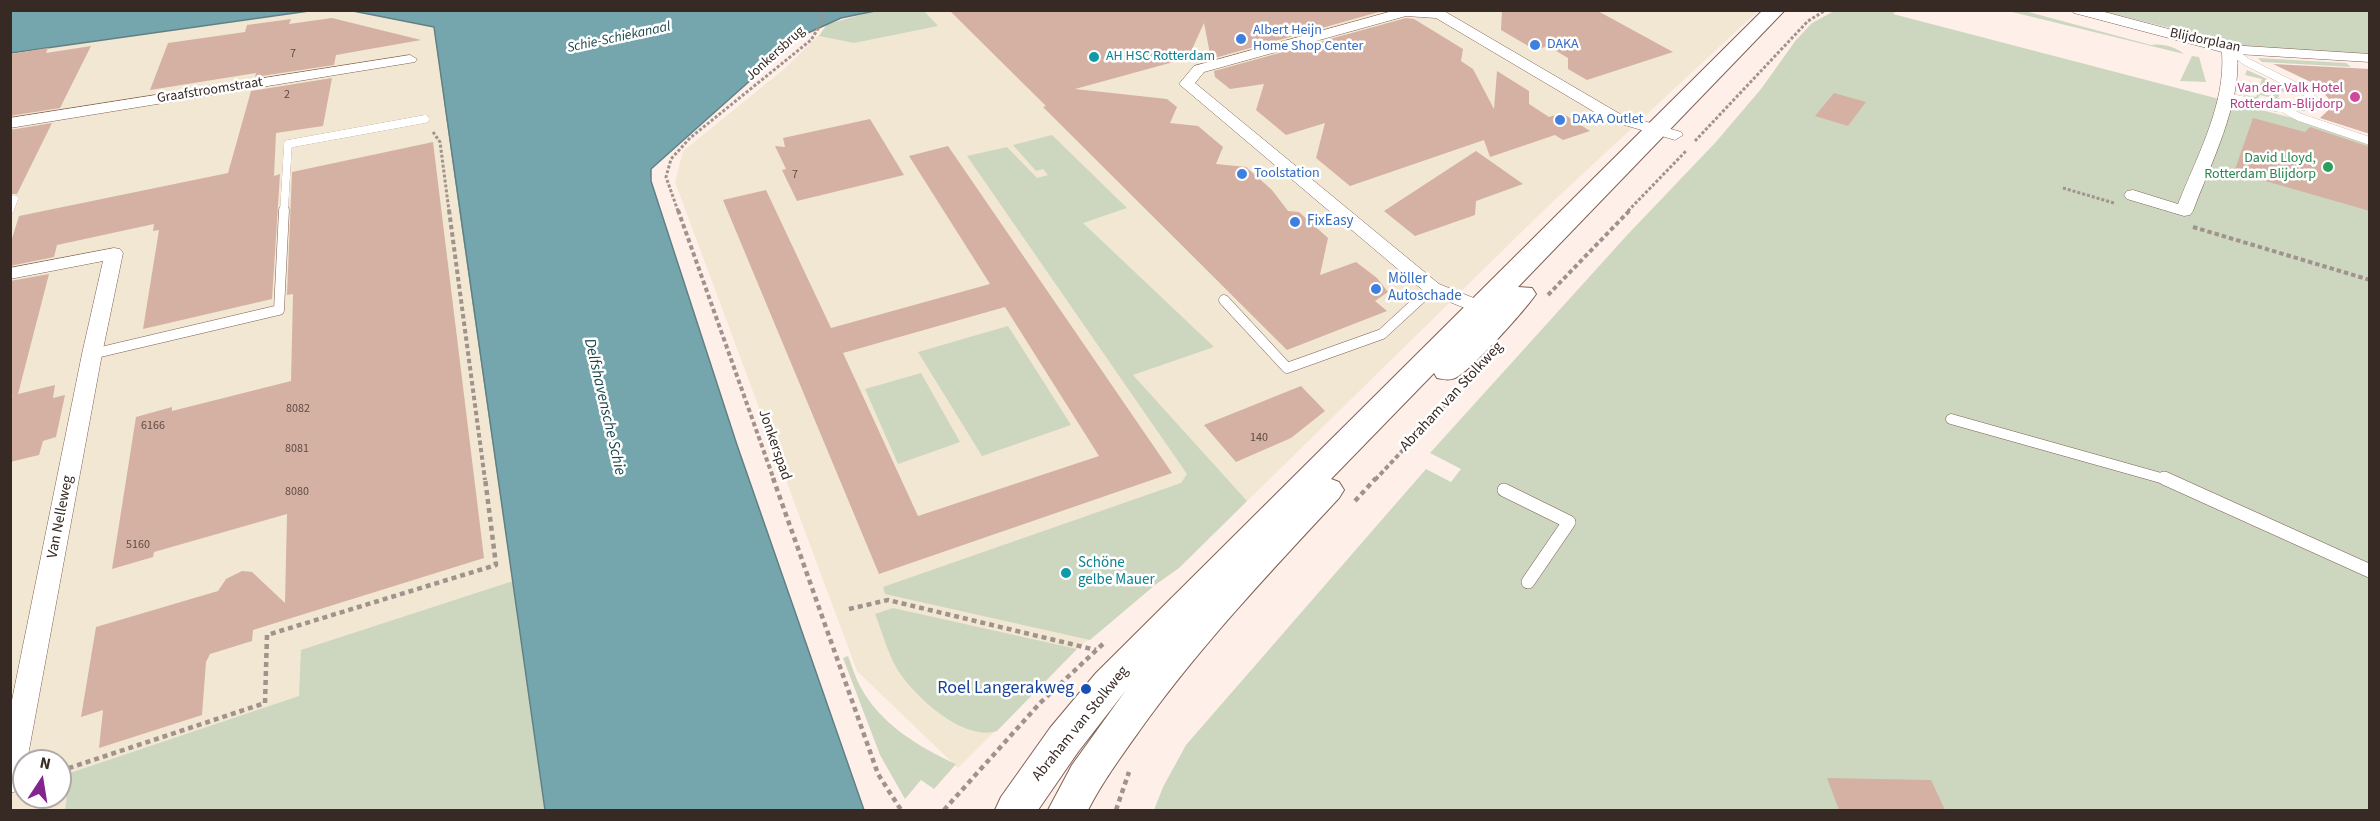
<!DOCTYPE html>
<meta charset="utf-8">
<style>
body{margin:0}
#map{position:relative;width:2380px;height:821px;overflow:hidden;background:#feefe9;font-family:"Source Sans 3",sans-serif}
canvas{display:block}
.frame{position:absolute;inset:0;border:12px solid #372923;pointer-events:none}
.north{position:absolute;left:12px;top:749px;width:60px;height:60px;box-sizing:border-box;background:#fff;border:2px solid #afa9a7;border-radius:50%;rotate:12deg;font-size:16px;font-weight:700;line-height:24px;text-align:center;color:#372923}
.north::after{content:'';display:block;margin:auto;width:21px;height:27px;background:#84248e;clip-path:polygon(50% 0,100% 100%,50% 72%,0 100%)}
</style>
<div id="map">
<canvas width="2380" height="821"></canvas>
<div class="frame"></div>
<div class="north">N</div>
</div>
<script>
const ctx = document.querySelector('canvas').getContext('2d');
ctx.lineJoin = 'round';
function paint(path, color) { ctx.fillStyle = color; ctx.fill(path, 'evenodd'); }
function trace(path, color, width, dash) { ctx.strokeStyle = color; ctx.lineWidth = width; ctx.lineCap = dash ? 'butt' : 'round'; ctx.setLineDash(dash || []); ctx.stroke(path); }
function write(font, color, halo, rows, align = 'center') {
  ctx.font = font + ' "Source Sans 3",sans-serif'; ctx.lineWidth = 5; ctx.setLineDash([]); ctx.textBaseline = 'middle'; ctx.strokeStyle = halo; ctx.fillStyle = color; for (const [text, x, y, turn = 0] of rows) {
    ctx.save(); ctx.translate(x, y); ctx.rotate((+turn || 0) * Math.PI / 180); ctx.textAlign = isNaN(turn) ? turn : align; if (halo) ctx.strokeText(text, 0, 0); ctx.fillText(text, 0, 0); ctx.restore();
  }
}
const industrial = new Path2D(`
 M222 10 398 11 457 27 600 810H11L10 41ZM24 761H60V797H24Z
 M886 11H1758L1546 208 1179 568 1155 585 1077 649 958 768 857 671 675 182 683 151 783 70 829 25Z`);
const green = new Path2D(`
 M875 11H924L938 26 854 43 819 36 827 24Z
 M1834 11H1896L1893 14 2369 138V810H1154L1163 787 1186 745 1426 469 1451 482 1461 469 1430 453 1629 233 1715 143 1761 89 1796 40 1812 23Z
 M2008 11H2025L2151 45C2162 43 2176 47 2184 54Z
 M2100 11H2369V55L2245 46Z
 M2192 56 2199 57 2206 82 2180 81Z
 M2258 58 2346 63 2351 67 2262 62Z
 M2247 70 2267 79 2263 94 2273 96 2277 84 2296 95 2281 91 2278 98 2295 102 2273 104V98L2260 95 2257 100 2240 94 2256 97 2262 79 2245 75Z
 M1052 135 1127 208 1083 223 1214 347 1133 375 1247 501 1179 568 1155 585 1090 640 885 594 883 587 1181 483 1187 474 967 156 1007 147 1037 178 1048 175 1043 169 1036 171 1013 145Z
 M1008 326 1071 425 982 456 918 352Z
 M921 373 960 442 898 464 865 389Z
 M513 581 545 810H65L70 773 299 696 301 650Z
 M893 608 1077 649 997 731C963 742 912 695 896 667 887 651 882 631 875 614Z
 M848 656C852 666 855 677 860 686 879 723 920 748 956 764L934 789 921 780 905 799 880 755 843 658Z`);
const water = new Path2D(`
 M11 10 309 11 11 53Z
 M353 11H875L841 18 799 37 651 169V181L737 445 864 810H545C509 549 469 289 434 27Z`);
const building = new Path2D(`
 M949 10H1386L1211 59 1204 23 1188 58 1075 89 1167 99 1177 107 1170 123 1198 126 1223 147 1216 164 1246 167 1272 190 1288 211 1299 212 1328 238 1320 275 1356 262 1377 278 1388 292 1375 301 1387 311 1287 350 1043 107 1046 106Z
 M1502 10H1596L1673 52 1587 80 1568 69V58L1548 46 1535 50 1501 30Z
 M332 18 421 40 336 55 334 65 255 77 256 73 150 90 168 43 245 32 247 25 291 19 289 24Z
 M1406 18 1414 19 1463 49 1461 61 1473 69 1494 109 1497 71 1529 91V104L1549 117 1562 113 1590 131 1563 140 1555 135 1490 157 1484 140 1350 186 1316 158 1325 123 1286 135 1256 110 1264 84 1230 89 1215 77 1214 71Z
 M91 46 60 108 10 116V54L48 48 46 53Z
 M2273 64 2370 69V134L2320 118 2334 105 2317 85Z
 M332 78 323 126 276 133 274 176 280 174 272 299 143 329 159 230 153 231 154 224 57 245 54 257 10 266V245L19 216 228 173 251 91Z
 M1834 93 1866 102 1848 126 1815 116Z
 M2253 118 2305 132 2310 127 2370 147V211L2234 172Z
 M870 119 904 175 797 201 782 170 786 169 775 146 785 147 783 138Z
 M52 123 17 194H10V130Z
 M433 142 484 558 253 630 252 641 210 654 206 662 202 715 99 748 103 710 81 717 96 627 218 591 226 579 242 571 252 572 285 603 287 514 154 552 153 557 112 569 136 417 172 407V411L291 381 293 294 287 295 292 172Z
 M948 146 1172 473 879 574 723 200 766 190 831 328 990 284 909 156ZM1005 307 1099 456 918 516 843 353Z
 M1476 151 1523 184 1476 201 1475 215 1415 236 1384 211Z
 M49 274 18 394 55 385 53 398 65 395 56 437 43 441 39 455 10 462V396L14 395H10V281Z
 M1301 386 1325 411 1291 438 1236 462 1204 425Z
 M1827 778 1931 780 1945 810H1839Z`);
const pathFar2 = new Path2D(`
 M433 132 440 142 449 211
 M1695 141 1808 21 1826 10
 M2063 188 2114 203
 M678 211 666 177 671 159 690 138 811 40 822 22 821 10
 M1628 211 1686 151`);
const pathFar1 = new Path2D(`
 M449 210 485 480
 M678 210 774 480
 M2193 227 2370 280
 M1548 295 1630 210
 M1375 480 1457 392`);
const path = new Path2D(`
 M773 478 878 774 901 810
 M1355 501 1376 478
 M849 609 888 600 1096 650
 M60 771 265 703 267 635 496 565 485 478
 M944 810 1040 703 1104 643
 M1116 810 1129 772`);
const laneFar2 = new Path2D(`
 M2227 97 2279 108 2311 106 2313 101 2309 94 2301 89 2247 62 2229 49
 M2286 110 2299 117 2370 141
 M10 210 14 199
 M284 211 288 144 425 119`);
const laneFar1 = new Path2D(`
 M1224 300 1287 368 1382 334 1432 288
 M92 354 279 310 284 210
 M1951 419 2168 480`);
const lane = new Path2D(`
 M2164 478 2370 571
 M1504 490 1569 522 1528 582`);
const street = new Path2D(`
 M1396 10 1444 11 1620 114 1681 132 1683 135 1675 140 1608 120 1436 18 1406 16 1204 72 1195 83 1439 284 1501 309 1504 313 1501 317H1487L1425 292 1179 84 1194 66Z
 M2072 10H2097L2229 45 2370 54V62L2237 54C2242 103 2210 165 2193 211L2190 215 2184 216 2127 199 2124 195 2127 191 2133 190 2178 204C2197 156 2226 104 2222 52L2074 13Z
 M410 55 417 59 415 62 10 128V118Z
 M114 248 120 249 123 253 102 354 27 761H24V780L20 790 10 793V710L82 354 103 261 10 279V268Z`);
const secondary = new Path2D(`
 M1763 10H1785L1518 287 1532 288 1536 294C1525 310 1470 372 1455 378 1448 381 1443 379 1437 378L1434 373 1331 479 1339 482 1344 490 1339 498C1272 570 1204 642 1145 723 1125 751 1104 779 1088 810H1048L1072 765 1126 690 1078 752 1038 810H995L1001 797 1050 728 1096 673Z`);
const markers = [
 [1241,39,6,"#3f7fe0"],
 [1535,45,6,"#3f7fe0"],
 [1094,57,6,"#0f9aa8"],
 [2355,97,6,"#d1479c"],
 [1560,120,6,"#3f7fe0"],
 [2328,167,6,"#2e9e5b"],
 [1242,174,6,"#3f7fe0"],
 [1295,222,6,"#3f7fe0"],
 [1376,289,6,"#3f7fe0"],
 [1066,573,6,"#0f9aa8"],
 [1086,689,6,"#1a4fb4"]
];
const numberNames = [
 ["7",293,54],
 ["2",287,95],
 ["7",795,175],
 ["8082",298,409],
 ["6166",153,426],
 ["140",1259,438],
 ["8081",297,449],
 ["8080",297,492],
 ["5160",138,545]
];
const farShopnames = [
 ["Albert Heijn",1253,31],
 ["Home Shop Center",1253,47],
 ["DAKA",1547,45],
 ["DAKA Outlet",1572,120],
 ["Toolstation",1254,174]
];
const farWaternames = [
 ["Schie-Schiekanaal",619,38,-12]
];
const farStreetnames = [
 ["Blijdorplaan",2205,41,12],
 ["Jonkersbrug",776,54,-42],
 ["Graafstroomstraat",210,91,-9]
];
const farCulturenames = [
 ["AH HSC Rotterdam",1106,57]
];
const farHotelnames = [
 ["Van der Valk Hotel",2343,89],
 ["Rotterdam-Blijdorp",2343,105]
];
const farLeisurenames = [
 ["David Lloyd,",2316,159],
 ["Rotterdam Blijdorp",2316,175]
];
const shopNames = [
 ["FixEasy",1307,222],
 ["Möller",1388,280],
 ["Autoschade",1388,297]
];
const streetNames = [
 ["Abraham van Stolkweg",1452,397,-47],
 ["Jonkerspad",774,445,71],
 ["Van Nelleweg",61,517,-79],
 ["Abraham van Stolkweg",1081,724,-51]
];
const cultureNames = [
 ["Schöne",1078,564],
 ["gelbe Mauer",1078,581]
];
const waterNames = [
 ["Delfshavensche Schie",604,407,77]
];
const nearTransitnames = [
 ["Roel Langerakweg",1074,689]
];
paint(industrial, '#f2e7d2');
paint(green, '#cdd7c0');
paint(water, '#75a6ae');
trace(water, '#628084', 1.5);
paint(building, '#d5b1a3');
trace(laneFar2, '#816155', 8);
trace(laneFar1, '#816155', 11);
trace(lane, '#816155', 14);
trace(street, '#816155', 1);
trace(secondary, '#816155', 2);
trace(pathFar2, '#a0928c', 3, [3, 2]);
trace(pathFar1, '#a0928c', 4, [4.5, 3]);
trace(path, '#a0928c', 4.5, [5, 4]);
trace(laneFar2, '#fff', 8);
trace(laneFar1, '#fff', 10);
trace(lane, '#fff', 13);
paint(street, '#fff');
paint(secondary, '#fff');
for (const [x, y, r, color] of markers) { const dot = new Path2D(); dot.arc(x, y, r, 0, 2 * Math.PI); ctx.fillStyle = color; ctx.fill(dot); trace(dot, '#fff', 2); }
write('12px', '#5e4b43', null, numberNames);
write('14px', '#366cbe', '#fff', farShopnames, 'left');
write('italic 14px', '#19454d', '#fff', farWaternames);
write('14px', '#372923', '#fff', farStreetnames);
write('14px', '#0d838f', '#fff', farCulturenames, 'left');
write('14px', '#b23c85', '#fff', farHotelnames, 'right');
write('14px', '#27864d', '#fff', farLeisurenames, 'right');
write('15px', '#366cbe', '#fff', shopNames, 'left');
write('15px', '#372923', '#fff', streetNames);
write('15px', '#0d838f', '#fff', cultureNames, 'left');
write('italic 16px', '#19454d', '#fff', waterNames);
write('18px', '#164399', '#fff', nearTransitnames, 'right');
</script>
